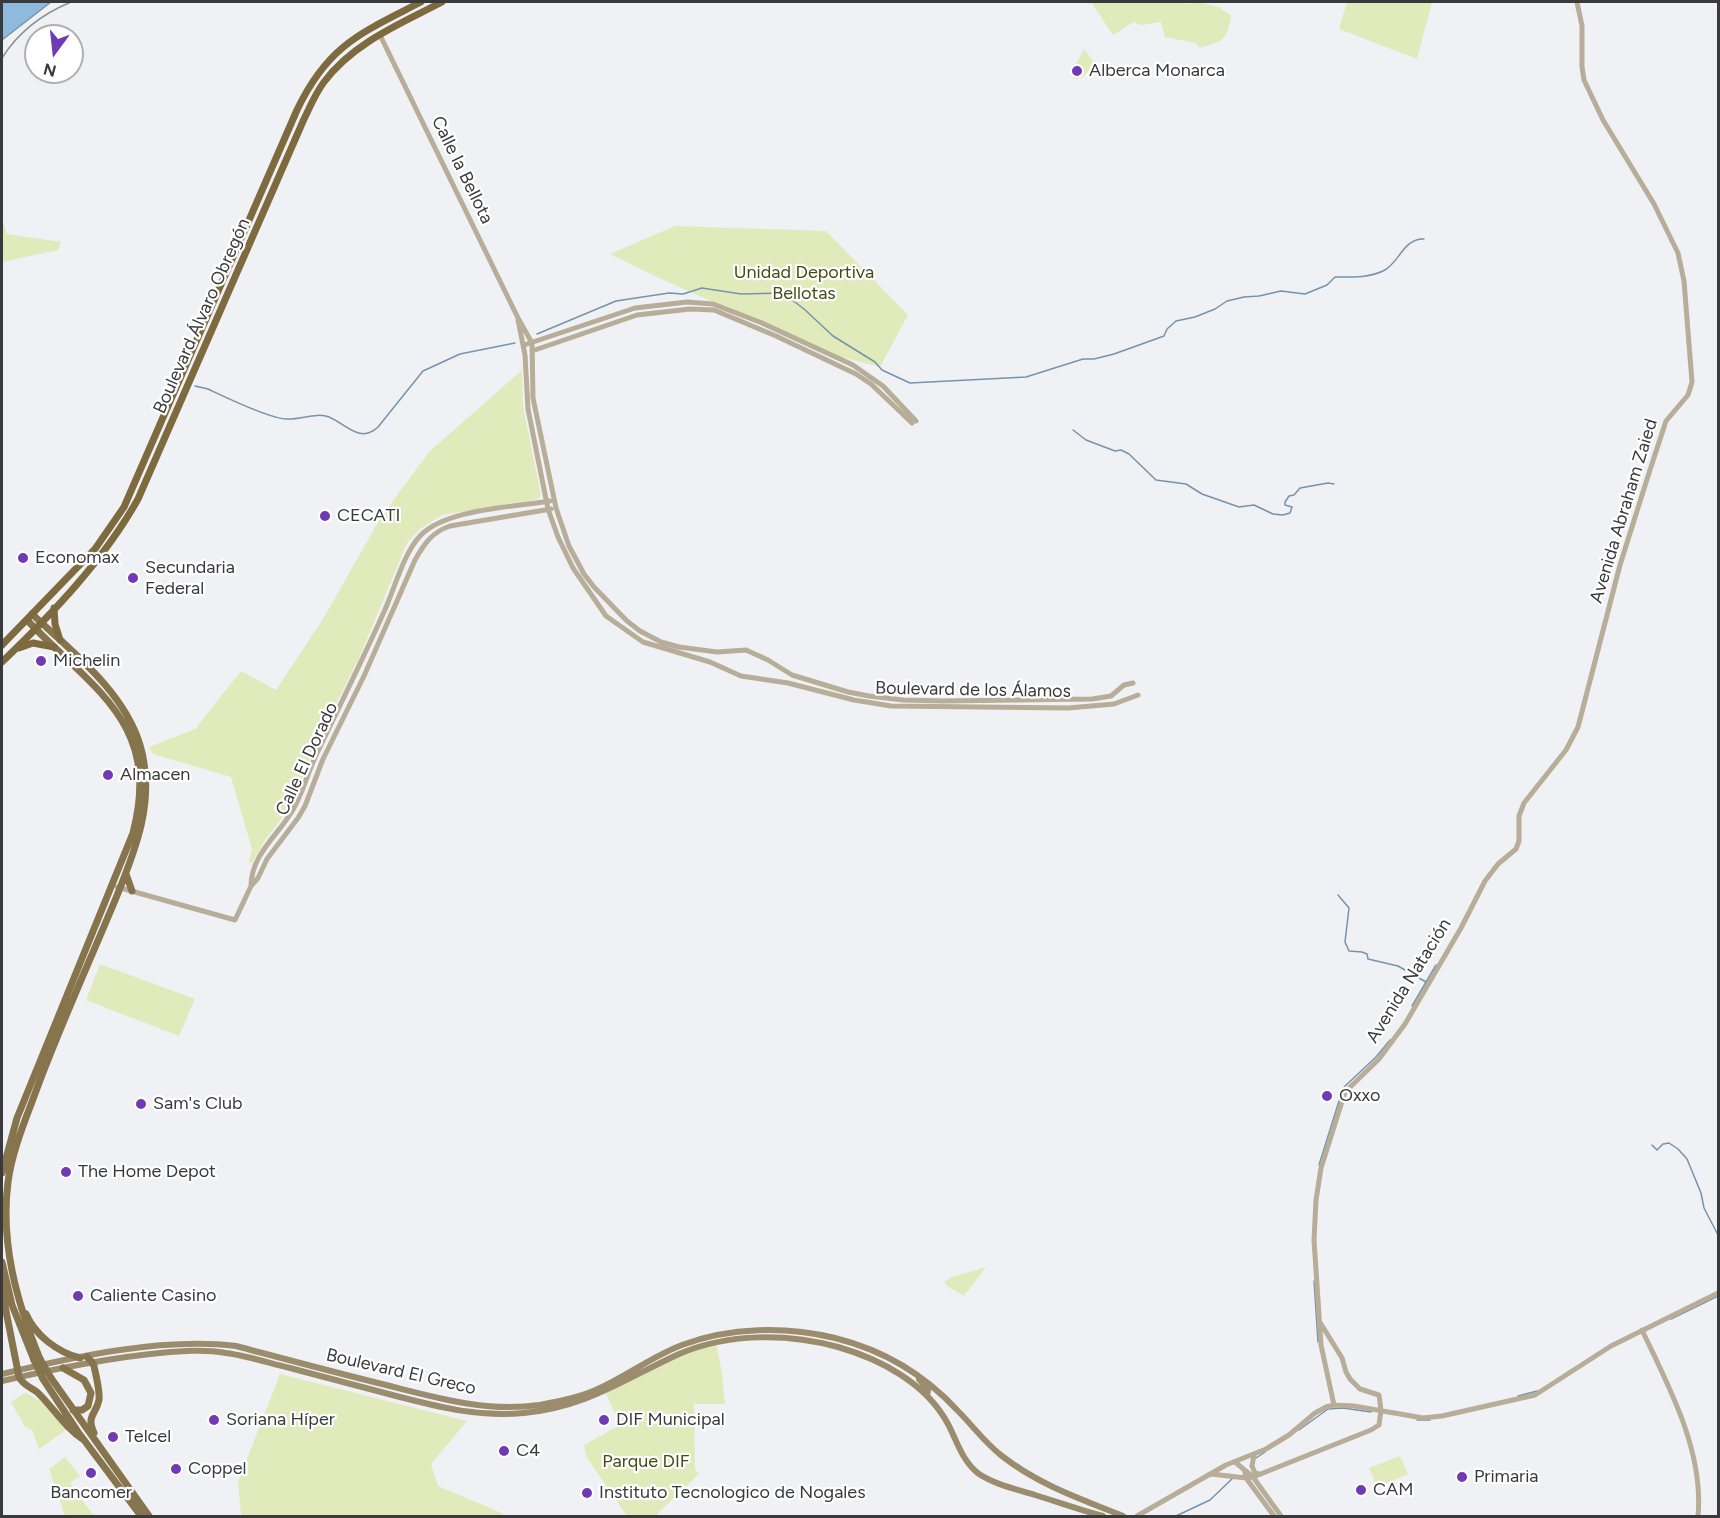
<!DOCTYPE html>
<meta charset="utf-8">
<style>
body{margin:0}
#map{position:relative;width:1720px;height:1518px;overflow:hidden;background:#f0f1f5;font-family:Figtree,sans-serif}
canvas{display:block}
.frame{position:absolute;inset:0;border:3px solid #3a3a3c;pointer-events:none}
.north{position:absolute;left:24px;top:24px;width:60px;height:60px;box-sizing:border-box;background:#fff;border:2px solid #b0b0b1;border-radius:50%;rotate:195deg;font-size:16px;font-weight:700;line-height:24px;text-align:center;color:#3a3a3c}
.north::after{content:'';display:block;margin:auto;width:21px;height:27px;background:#703bb2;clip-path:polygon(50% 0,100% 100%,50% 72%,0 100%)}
</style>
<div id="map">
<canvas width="1720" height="1518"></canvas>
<div class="frame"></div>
<div class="north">N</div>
</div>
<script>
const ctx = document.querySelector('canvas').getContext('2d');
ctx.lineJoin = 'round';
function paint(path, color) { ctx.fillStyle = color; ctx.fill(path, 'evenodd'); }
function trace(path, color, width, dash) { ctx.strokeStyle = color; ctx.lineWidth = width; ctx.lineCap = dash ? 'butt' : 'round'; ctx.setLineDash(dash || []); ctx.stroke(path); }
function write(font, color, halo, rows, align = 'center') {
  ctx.font = font + ' Figtree,sans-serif'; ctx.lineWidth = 4.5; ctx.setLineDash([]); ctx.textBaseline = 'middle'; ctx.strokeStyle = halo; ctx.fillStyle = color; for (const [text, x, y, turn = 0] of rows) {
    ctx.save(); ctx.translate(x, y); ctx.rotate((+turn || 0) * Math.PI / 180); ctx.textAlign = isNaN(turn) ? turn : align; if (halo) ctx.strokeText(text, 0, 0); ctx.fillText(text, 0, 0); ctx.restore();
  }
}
const green = new Path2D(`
 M1091 2H1171L1188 4 1199 2 1218 7 1231 15C1228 40 1223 41 1200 48L1196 43 1165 37 1161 22 1141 25 1134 22 1113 35Z
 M1347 2H1432L1417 59 1339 29Z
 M1084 49 1096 65 1081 78 1075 79 1070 75Z
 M2 219 7 234 61 242 58 250 2 262Z
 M675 226 826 231 908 315 880 367 830 354 657 277 610 254Z
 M522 370 523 406 541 495 538 499 442 515 420 529 407 543 359 658 326 724 289 809 265 840 252 863 249 862 252 849 231 777 153 754 149 747 195 729 241 671 276 690 323 619 381 517 429 452Z
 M100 964 195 999 179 1036 86 1000Z
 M986 1267 964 1296 947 1286 944 1282 952 1277Z
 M716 1341 722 1374 725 1404H694L695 1469 699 1474 655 1516H627L586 1456 584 1445 620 1425 604 1389Z
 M280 1374 467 1421 431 1464 438 1486 504 1514 500 1516H241L238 1482Z
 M25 1393C42 1399 56 1415 66 1430L39 1449 32 1430 25 1427 11 1402Z
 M1400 1456 1408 1474 1377 1487 1369 1468Z
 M65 1457 80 1476 70 1483 94 1516H65L49 1469Z`);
const water = new Path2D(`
 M2 2H51L2 40Z`);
const stream = new Path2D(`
 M537 334 616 301 669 293 683 294 702 288 741 294 783 293 804 309 833 336 875 362 882 370 910 383 1026 377 1083 359H1094L1114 354 1164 336 1167 329 1176 321 1195 317 1215 309 1227 301 1244 297 1259 296 1281 291 1305 294 1327 285 1335 277C1351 277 1368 278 1383 271 1399 264 1403 238 1424 239
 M195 386 208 389C225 397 270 419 287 419 300 420 317 412 329 417 346 424 360 444 378 427L423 371 460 354 515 343
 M1073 430 1086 440 1115 451 1121 450 1129 454 1156 480 1186 484 1202 494 1239 507 1254 505 1273 514 1283 515 1290 513 1292 507 1285 505V502L1289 496 1294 495 1300 488 1328 483 1334 484
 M1338 895 1349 908 1345 942 1349 951 1362 952 1367 954 1368 959 1398 966 1426 982
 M1412 1006 1436 965
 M1343 1091 1344 1087 1376 1057 1390 1040
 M1652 1145 1657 1150 1663 1144 1669 1143 1678 1149 1687 1159 1701 1193 1704 1208 1718 1235
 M1319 1165 1339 1101
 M1314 1281 1318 1342
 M1671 1319 1718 1296
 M1518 1396 1537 1391
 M1417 1420H1430
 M1299 1430 1328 1409 1343 1408 1371 1412
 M1256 1458 1265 1452
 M1176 1516 1210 1500 1233 1478`);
const tertiary = new Path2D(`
 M380 35 518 318 532 343 533 398 556 508 569 546 584 574 594 587 627 621 640 631 661 642 679 647 717 652 746 650 768 660 792 675 848 692 869 696 903 700 943 701 1092 699 1111 696 1124 685 1133 683
 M518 320 525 355 528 409 548 509 558 537 573 568 606 616 643 642 710 662 741 676 788 683 854 700 891 706 1068 708 1114 704 1138 695
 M524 345 635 308 687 302 713 304 762 323 853 365 883 386 916 421
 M532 351 637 315 690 309 714 310 776 336 856 374 871 384 912 423
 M251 886C251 852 283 832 296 804 304 788 309 770 317 753 339 707 362 661 383 614 394 591 403 554 420 536 445 509 514 507 550 501
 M117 887 235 920 251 886 258 878 267 859 298 818 305 806 323 759 364 676 415 560C424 544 432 532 450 526L551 509
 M1642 1330C1669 1387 1704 1451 1698 1516
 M1334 1405 1321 1345 1314 1240 1316 1200 1321 1168 1345 1092 1379 1059 1405 1024 1461 928 1485 881 1498 864 1516 849 1519 841V816L1524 803 1566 750 1578 727 1620 565 1649 473 1666 421 1688 395 1692 382 1684 281 1678 253 1654 204 1603 120 1584 80 1582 67V26L1577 2
 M1254 1455 1252 1466 1255 1473 1259 1474
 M1235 1462 1253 1477 1281 1516
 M1245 1472 1246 1478 1253 1477 1371 1430 1379 1425 1381 1410 1379 1395 1360 1389 1350 1379 1346 1372 1342 1358 1321 1324
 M1211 1474 1246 1478 1274 1516
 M1137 1516 1226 1465 1266 1449 1289 1435 1315 1413 1326 1407 1334 1405 1354 1406 1423 1418 1442 1416 1535 1395 1611 1346 1718 1293`);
const secondary = new Path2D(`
 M2 1374C73 1357 163 1337 236 1346 285 1359 333 1372 382 1384 434 1397 486 1413 539 1405 560 1401 582 1397 600 1388 628 1375 653 1356 682 1345 730 1327 785 1326 835 1338 883 1350 925 1375 958 1411 973 1426 985 1443 1002 1456 1039 1485 1081 1499 1123 1516
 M919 1379 928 1390 927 1396
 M2 1381C54 1369 107 1358 160 1353 182 1351 204 1349 226 1353 248 1356 269 1363 290 1368 327 1378 363 1387 400 1397 443 1408 479 1417 524 1413 587 1407 624 1379 679 1354 728 1333 787 1333 838 1347 880 1359 926 1383 948 1424 957 1441 962 1461 979 1474 996 1485 1016 1489 1035 1495 1058 1502 1080 1510 1103 1516`);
const primary = new Path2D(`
 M32 614C71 651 124 691 140 745 156 799 136 849 116 898 89 963 60 1026 36 1091 25 1121 12 1151 8 1182 0 1243 17 1303 40 1359
 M126 874 132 891
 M2 1173 17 1118 133 833C162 722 93 690 27 620
 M2 1262 12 1305 34 1360
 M2 1270 4 1301 19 1377C23 1385 30 1387 37 1392 53 1407 65 1428 84 1440
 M26 1314C35 1335 57 1352 80 1358
 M87 1357 92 1362 94 1366C96 1376 100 1390 99 1400 96 1415 86 1415 94 1433
 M63 1368 84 1380 91 1393 88 1406 82 1410H73
 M51 1378 149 1516
 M43 1379 78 1432 141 1516`);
const trunk = new Path2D(`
 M54 608 55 624 60 640
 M2 645 95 549 124 507 297 110C328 45 361 33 421 2
 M19 648 33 643 54 647
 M2 662C52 614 104 560 138 499L304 119C310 107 315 94 324 82 353 43 400 24 442 2`);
const rail = new Path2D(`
 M2 58C19 31 42 14 71 2`);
const primaryBridge = new Path2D(`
 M40 1359 51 1378
 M34 1360 43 1379`);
const markers = [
 [1077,71,6,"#703bb2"],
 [325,516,6,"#703bb2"],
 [23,558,6,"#703bb2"],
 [133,578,6,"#703bb2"],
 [41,661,6,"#703bb2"],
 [108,775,6,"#703bb2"],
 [1327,1096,6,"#703bb2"],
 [141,1104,6,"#703bb2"],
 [66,1172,6,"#703bb2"],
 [78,1296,6,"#703bb2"],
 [214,1420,6,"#703bb2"],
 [604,1420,6,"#703bb2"],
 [113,1437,6,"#703bb2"],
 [504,1451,6,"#703bb2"],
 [176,1469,6,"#703bb2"],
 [91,1473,6,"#703bb2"],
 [1462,1477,6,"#703bb2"],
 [1361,1490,6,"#703bb2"],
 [587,1493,6,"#703bb2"]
];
const poiNames = [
 ["Alberca Monarca",1089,71],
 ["CECATI",337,516],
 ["Economax",35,558],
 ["Secundaria",145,568],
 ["Federal",145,589],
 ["Michelin",53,661],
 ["Almacen",120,775],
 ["Oxxo",1339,1096],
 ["Sam's Club",153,1104],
 ["The Home Depot",78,1172],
 ["Caliente Casino",90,1296],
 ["Soriana Híper",226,1420],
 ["DIF Municipal",616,1420],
 ["Telcel",125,1437],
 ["C4",516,1451],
 ["Coppel",188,1469],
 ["Primaria",1474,1477],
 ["CAM",1373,1490],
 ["Bancomer",91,1493,"center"],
 ["Instituto Tecnologico de Nogales",599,1493]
];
const streetNames = [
 ["Calle la Bellota",462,170,64],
 ["Boulevard Álvaro Obregón",202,316,-66],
 ["Avenida Abraham Zaied",1624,511,-73],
 ["Boulevard de los Álamos",973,690,1],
 ["Calle El Dorado",307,759,-65],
 ["Avenida Natación",1409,981,-58],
 ["Boulevard El Greco",401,1372,13]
];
const parkNames = [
 ["Unidad Deportiva",804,273],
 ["Bellotas",804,294],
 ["Parque DIF",646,1462]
];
paint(green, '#e1eaba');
paint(water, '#90b9de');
trace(water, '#7693ad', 1.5);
trace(stream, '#7693ad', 1.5);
trace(tertiary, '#b7ad98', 5);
trace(secondary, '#9b8c6d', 6);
trace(primary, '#86744d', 7);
trace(trunk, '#7d6a3f', 7);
trace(rail, '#8e8f92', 1.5);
trace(primaryBridge, '#86744d', 7);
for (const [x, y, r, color] of markers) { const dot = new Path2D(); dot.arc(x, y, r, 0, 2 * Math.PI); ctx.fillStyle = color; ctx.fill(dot); trace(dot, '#fff', 2); }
write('18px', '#3a3a3c', '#fff', poiNames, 'left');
write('18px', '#3a3a3c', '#fff', streetNames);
write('18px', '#454c13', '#fff', parkNames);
</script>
